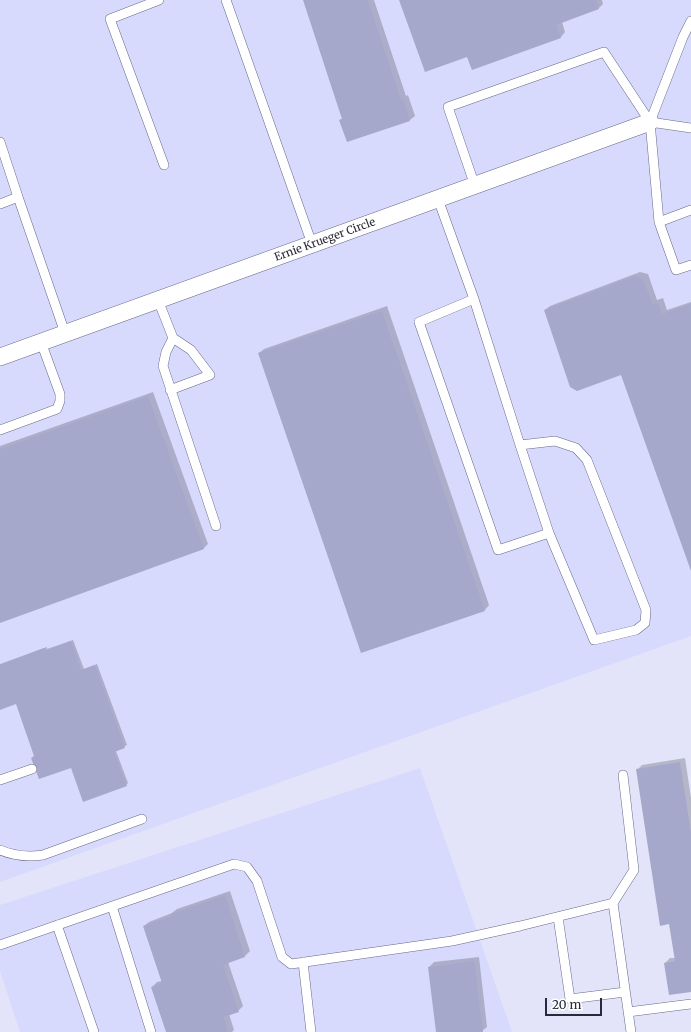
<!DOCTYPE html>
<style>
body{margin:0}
#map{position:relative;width:691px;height:1032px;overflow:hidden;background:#e3e4fa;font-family:Merriweather,serif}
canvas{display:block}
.scale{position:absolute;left:545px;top:998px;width:57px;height:18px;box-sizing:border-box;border:2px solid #292937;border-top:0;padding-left:5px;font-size:12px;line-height:14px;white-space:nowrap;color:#292937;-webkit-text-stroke:3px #fff;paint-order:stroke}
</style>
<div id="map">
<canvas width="691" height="1032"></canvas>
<div class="scale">20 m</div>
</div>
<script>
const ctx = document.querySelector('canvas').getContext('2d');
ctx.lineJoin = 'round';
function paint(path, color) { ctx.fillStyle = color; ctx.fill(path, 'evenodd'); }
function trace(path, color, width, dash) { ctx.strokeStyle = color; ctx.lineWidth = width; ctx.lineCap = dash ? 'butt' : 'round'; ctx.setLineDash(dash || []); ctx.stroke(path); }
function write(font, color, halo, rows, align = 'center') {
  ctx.font = font + ' Merriweather,serif'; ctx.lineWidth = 3; ctx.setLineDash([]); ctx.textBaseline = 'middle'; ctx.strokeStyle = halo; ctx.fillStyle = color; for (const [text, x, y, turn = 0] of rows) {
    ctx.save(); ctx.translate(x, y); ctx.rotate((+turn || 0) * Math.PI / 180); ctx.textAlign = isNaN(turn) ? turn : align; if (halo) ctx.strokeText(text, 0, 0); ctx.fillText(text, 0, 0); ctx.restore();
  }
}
const built = new Path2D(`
 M0 0H691V636L0 882Z
 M420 768 512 1032H20L0 971V905Z`);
const shadow = new Path2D(`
 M304 0H374L406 96 408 95 415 116 410 120H340L343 118Z
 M400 0H602L603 4 599 8 562 22 565 32 561 37 472 69 467 56Z
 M640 272 648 274 657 300 663 298 667 310 691 302V569L621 374 545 310 550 306Z
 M387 306 489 605 485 610 259 353 264 349Z
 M153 392 208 544 203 549 0 621V446Z
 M73 640 84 669 97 664 127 745 116 751 128 783 126 785 35 755 16 703 0 709V664L47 647V649Z
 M685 758 691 798V991L665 963 670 958H675L670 923 637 770 642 765Z
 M230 891 250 951 245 956 228 962 243 1006 238 1011 229 1014 234 1030 232 1032H167L152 987 157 982 162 981 144 926 149 922 172 913 177 909Z
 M479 957 487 1027 482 1031 478 1032H437L429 967 434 962Z`);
const building = new Path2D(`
 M303 0H368L401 100 403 99 410 121 347 142 339 120 342 119Z
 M399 0H596L599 9 556 25 561 38 472 70 467 57 425 72Z
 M635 276 643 279 653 304 658 303 662 314 691 304V571L621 375 577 391 570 387 544 310Z
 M382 311 485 611 361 653 258 353Z
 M148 396 204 549 0 623V449Z
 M71 641 81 670 95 665 125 748 114 752 127 786 83 802 71 768 39 779 31 758 34 756 16 704 0 710V665L44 648 45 651Z
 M680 762 691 832V992L669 995 664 963 675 961 669 924 660 926 636 769Z
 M225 895 245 957 223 965 239 1012 224 1017 228 1032H166L151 987 162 983 143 926 172 916 171 914Z
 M474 961 483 1032H436L428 967Z`);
const lane = new Path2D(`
 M159 0 110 19 164 165
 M226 0 312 244
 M0 142 18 197
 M475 186 448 107 604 52 650 122 691 128
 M438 199 474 299 419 322 498 550 549 533 520 445 474 299
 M0 204 18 197 65 333
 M691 210 659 222 676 270 691 265
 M659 222 650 122 683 37 691 21
 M158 300 173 338 191 350 210 375 170 390
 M173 338 166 352 163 366 216 526
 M0 430 57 409 60 401V394L41 342
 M520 445 555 441 576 448 587 460 646 610 645 623 636 630 594 640 549 533
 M0 780 32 769
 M0 850C14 856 28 857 43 855L142 819
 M613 903 634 870 623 775
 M112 906 151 1032
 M558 917 570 999 625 992
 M57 925 94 1032
 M0 945 234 864 247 867 257 881 282 957 291 964 452 941 520 926 613 903 631 1032
 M303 962 311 1032
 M628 1012 691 1004`);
const street = new Path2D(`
 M0 357 650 122`);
const streetNames = [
 ["Ernie Krueger Circle",325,240,-20]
];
paint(built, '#d7dafc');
paint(shadow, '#0003');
paint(building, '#a6a8cb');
trace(lane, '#676988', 10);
trace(street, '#676988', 18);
trace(lane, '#fff', 9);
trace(street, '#fff', 17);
write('11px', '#292937', '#fff', streetNames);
</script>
